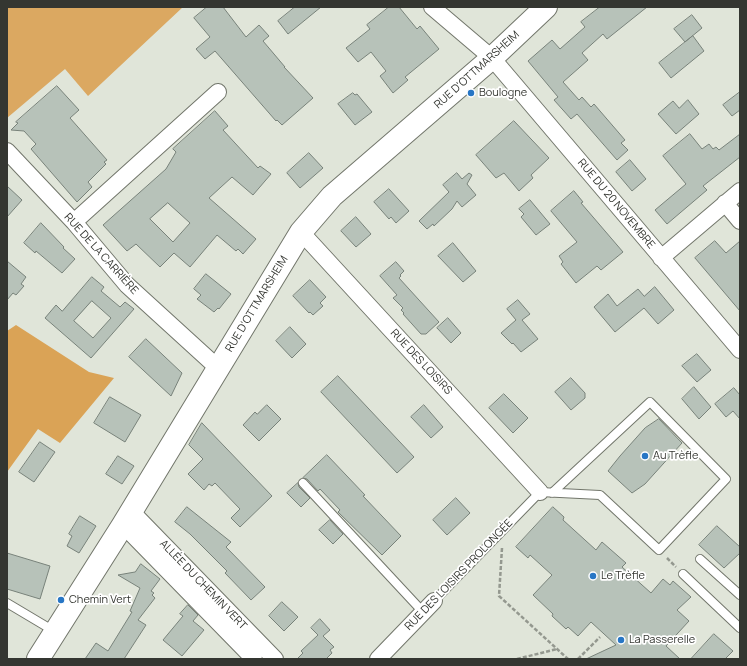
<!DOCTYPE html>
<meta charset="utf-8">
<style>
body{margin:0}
#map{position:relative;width:747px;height:666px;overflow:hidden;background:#e0e5d9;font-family:Manrope,sans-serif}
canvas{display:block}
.frame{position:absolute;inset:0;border:8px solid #343631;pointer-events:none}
</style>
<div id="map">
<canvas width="747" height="666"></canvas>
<div class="frame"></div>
</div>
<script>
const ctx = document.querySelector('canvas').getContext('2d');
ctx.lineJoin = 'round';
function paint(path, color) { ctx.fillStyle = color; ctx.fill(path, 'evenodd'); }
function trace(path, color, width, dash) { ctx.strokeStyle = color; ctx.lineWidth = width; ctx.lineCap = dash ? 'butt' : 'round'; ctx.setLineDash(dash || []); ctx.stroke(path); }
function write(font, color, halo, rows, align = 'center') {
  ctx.font = font + ' Manrope,sans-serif'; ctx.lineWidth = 3.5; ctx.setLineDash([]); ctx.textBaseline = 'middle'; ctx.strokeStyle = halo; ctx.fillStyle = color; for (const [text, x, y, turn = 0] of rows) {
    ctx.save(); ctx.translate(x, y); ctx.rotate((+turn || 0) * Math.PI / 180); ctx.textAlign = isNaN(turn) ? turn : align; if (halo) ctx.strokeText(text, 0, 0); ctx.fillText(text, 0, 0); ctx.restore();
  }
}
const green = new Path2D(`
 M7 7H183L88 96 65 69 7 118Z`);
const forest = new Path2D(`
 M16 325 89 372 114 378 60 443 38 429 7 472V331Z`);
const building = new Path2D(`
 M207 7H223L246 37 259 25 269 36 263 41 285 67H284L313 98 282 125 277 120 276 121 215 51 205 59 196 49 210 37 194 18Z
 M295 7H321L288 34 278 21Z
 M389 7H399L417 29 420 26 439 49 405 77 408 80 393 93 380 76 386 71 371 52 358 62 346 48 370 29 367 25Z
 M600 7H647L607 39 603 34 582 53 588 60 563 82 579 100 582 97 591 107 594 104 625 140 621 143 628 150 617 160 577 114 571 119 554 100 558 97 528 61 552 40 560 49 585 27 581 22Z
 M692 15 702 28 685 42 674 29Z
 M693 36 704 51 671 78 659 63Z
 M57 86 79 110 70 118 107 160 104 162 106 164 88 182 92 187 77 202 31 149 36 144 24 131 11 130 18 123 16 122Z
 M740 92V110L732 116 723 105Z
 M353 93 355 95 357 94 372 112 355 125 338 104Z
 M688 100 699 114 676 134 658 114 673 101 679 108Z
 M215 111 228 126 223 130 258 168 260 166 271 174 253 195 232 177 209 198 256 239 243 254 238 249 236 251 217 235 190 267 174 253 160 267 136 244 127 251 103 225 166 169 176 152 173 149ZM168 203 190 223 173 242 150 219Z
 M514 121 549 158 531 175 533 178 519 191 504 173 496 178 476 155Z
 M690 134 702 149 709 144 713 149 716 147 719 150 740 134V157L703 186 707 190 667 224 655 210 686 184 663 156Z
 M309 153 323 168 300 188 287 173Z
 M630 160 646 179 632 191 616 172Z
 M457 173 462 179 469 173 472 175 467 184 476 195 462 207 457 201 452 209 434 226 433 224 427 229 419 221 449 192 443 185Z
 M7 186 22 200 7 217Z
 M389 189 409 211 396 223 391 217 389 219 374 202Z
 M574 191 583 202 581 203 623 252 601 270 597 266 576 283 561 264 563 262 559 256 577 242 551 211Z
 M530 200 550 224 536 235 521 217 524 214 519 209Z
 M356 217 371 234 356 247 341 231Z
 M41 223 64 247 63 248 75 259 62 273 36 251 35 253 24 243Z
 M715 241 726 253 740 241V311L695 258Z
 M453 243 476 271 463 282 438 256Z
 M7 261 26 277 21 284 24 286 16 295 13 293 7 300Z
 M396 262 404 271 400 275 401 276 399 278 439 322 426 334H421L403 314 404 313 401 310 403 308 393 298 397 295 380 276Z
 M206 274 231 294 219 309 218 308 214 312 197 299 201 295 194 289Z
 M92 277 104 287 101 291 120 307 125 302 134 309 91 358 45 318 56 305 62 311ZM92 301 111 318 93 338 74 321Z
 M310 280 326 297 320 303 323 306 313 315 310 312 309 313 293 296Z
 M655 287 674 310 658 324 644 308 615 332 594 307 608 294 617 306 638 289 644 296Z
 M518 300 530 314 522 320 538 339 521 352 513 343 512 344 501 333 516 320 507 309Z
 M448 318 461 333 451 343 437 328Z
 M290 327 306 344 292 358 276 341Z
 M146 339 182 373 171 396 129 357Z
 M697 354 711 370 697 382 682 366Z
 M338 376 414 457 397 473 321 392Z
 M571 378 585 393V398L571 410 555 392Z
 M694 387 711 407 699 419 682 399Z
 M734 388 740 395V419L733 411 726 417 715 404Z
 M504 394 528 418 513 433 489 408Z
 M110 397 141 415 125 442 94 423Z
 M267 405 281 419 259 441 243 425 255 412 257 414Z
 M424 405 443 427 431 438 411 417Z
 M659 419 682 443 645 484 632 493 608 471 620 456 645 428Z
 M202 423 272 496 240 527 231 518 240 509 215 483 212 486 209 484 204 490 188 474 203 459 189 445Z
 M40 442 55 452 34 482 19 472Z
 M327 455 365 495 363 496 401 536 382 555 338 512 340 510 320 489 318 491 307 479 303 478Z
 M118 456 134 466 122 484 106 474Z
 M298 483 299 487 310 498 301 507 287 493Z
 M456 498 470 513 447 535 433 520Z
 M187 507 231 542 226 547 265 587 251 600 225 573 227 571 190 534 175 522Z
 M553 507 564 517 563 520 596 550 602 542 626 563 622 567 651 593 663 579 670 585 673 581 691 597 677 610 689 621 666 646 680 659H586L616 645 591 622 578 636 568 627 566 629 552 616 553 614 533 595 552 575 530 555 528 558 516 547Z
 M80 516 96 526 79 553 67 546 72 536 69 534Z
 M330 520 343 534 333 544 319 530Z
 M717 526 740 547V553L724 568 699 545Z
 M7 553 50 566 40 599 7 589Z
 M141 564 160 579 151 591 154 593 152 595 155 598 138 620 146 625 124 659H85L96 643 108 651 132 612 130 611 140 588 118 575 135 572Z
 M282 602 298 617 284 631 269 616Z
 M188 605 198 615 193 621 204 630 182 656 163 640 183 616 180 614Z
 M320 619 330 630 323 636 334 647 330 650 332 653 326 659H297L303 653 301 651 318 635 311 628Z
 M714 634 733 651 725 659H691Z`);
const path = new Path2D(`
 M502 548 499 596 568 659
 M667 558 676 567
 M517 659 557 649
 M578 659 600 637`);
const lane = new Path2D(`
 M303 483 423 612
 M700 559 740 595
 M683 574 740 628
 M434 601 540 492 600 495 659 550 726 479 650 402 552 493
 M7 603 54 631`);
const street = new Path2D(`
 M432 7 492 58 740 350
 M7 151 74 222 127 285 218 368
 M725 203 740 221
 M74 222 218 92
 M301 232 540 492
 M661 258 740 191
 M131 511 275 659
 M123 525 254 659
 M378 659 434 601`);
const secondary = new Path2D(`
 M38 659 123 525 301 232 332 196 492 58 546 7`);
const markers = [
 [471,93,4,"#2776c5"],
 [645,456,4,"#2776c5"],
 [593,576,4,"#2776c5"],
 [61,600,4,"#2776c5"],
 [621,640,4,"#2776c5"]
];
const streetNames = [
 ["RUE D'OTTMARSHEIM",477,70,-42],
 ["RUE DU 20 NOVEMBRE",616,204,50],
 ["RUE DE LA CARRIÈRE",101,254,48],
 ["RUE D'OTTMARSHEIM",257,304,-59],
 ["RUE DES LOISIRS",421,362,47],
 ["RUE DES LOISIRS PROLONGÉE",459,575,-46],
 ["ALLÉE DU CHEMIN VERT",203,585,46]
];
const poiNames = [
 ["Boulogne",479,93],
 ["Au Trèfle",653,456],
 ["Le Trèfle",601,576],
 ["Chemin Vert",69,600],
 ["La Passerelle",629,640]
];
paint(green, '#dba861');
paint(forest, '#daa356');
paint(building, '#b7c2b9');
trace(building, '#78827a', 1);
trace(lane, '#72766b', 10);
trace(street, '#72766b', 18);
trace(secondary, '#72766b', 24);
trace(path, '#94988f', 2.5, [4, 2]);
trace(lane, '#fff', 8);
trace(street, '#fff', 16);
trace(secondary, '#fff', 22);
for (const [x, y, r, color] of markers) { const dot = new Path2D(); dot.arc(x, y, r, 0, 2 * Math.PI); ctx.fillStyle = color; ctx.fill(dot); trace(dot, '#fff', 1.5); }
write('11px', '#343631', '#fff', streetNames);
write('11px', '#343631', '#fff', poiNames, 'left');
</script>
